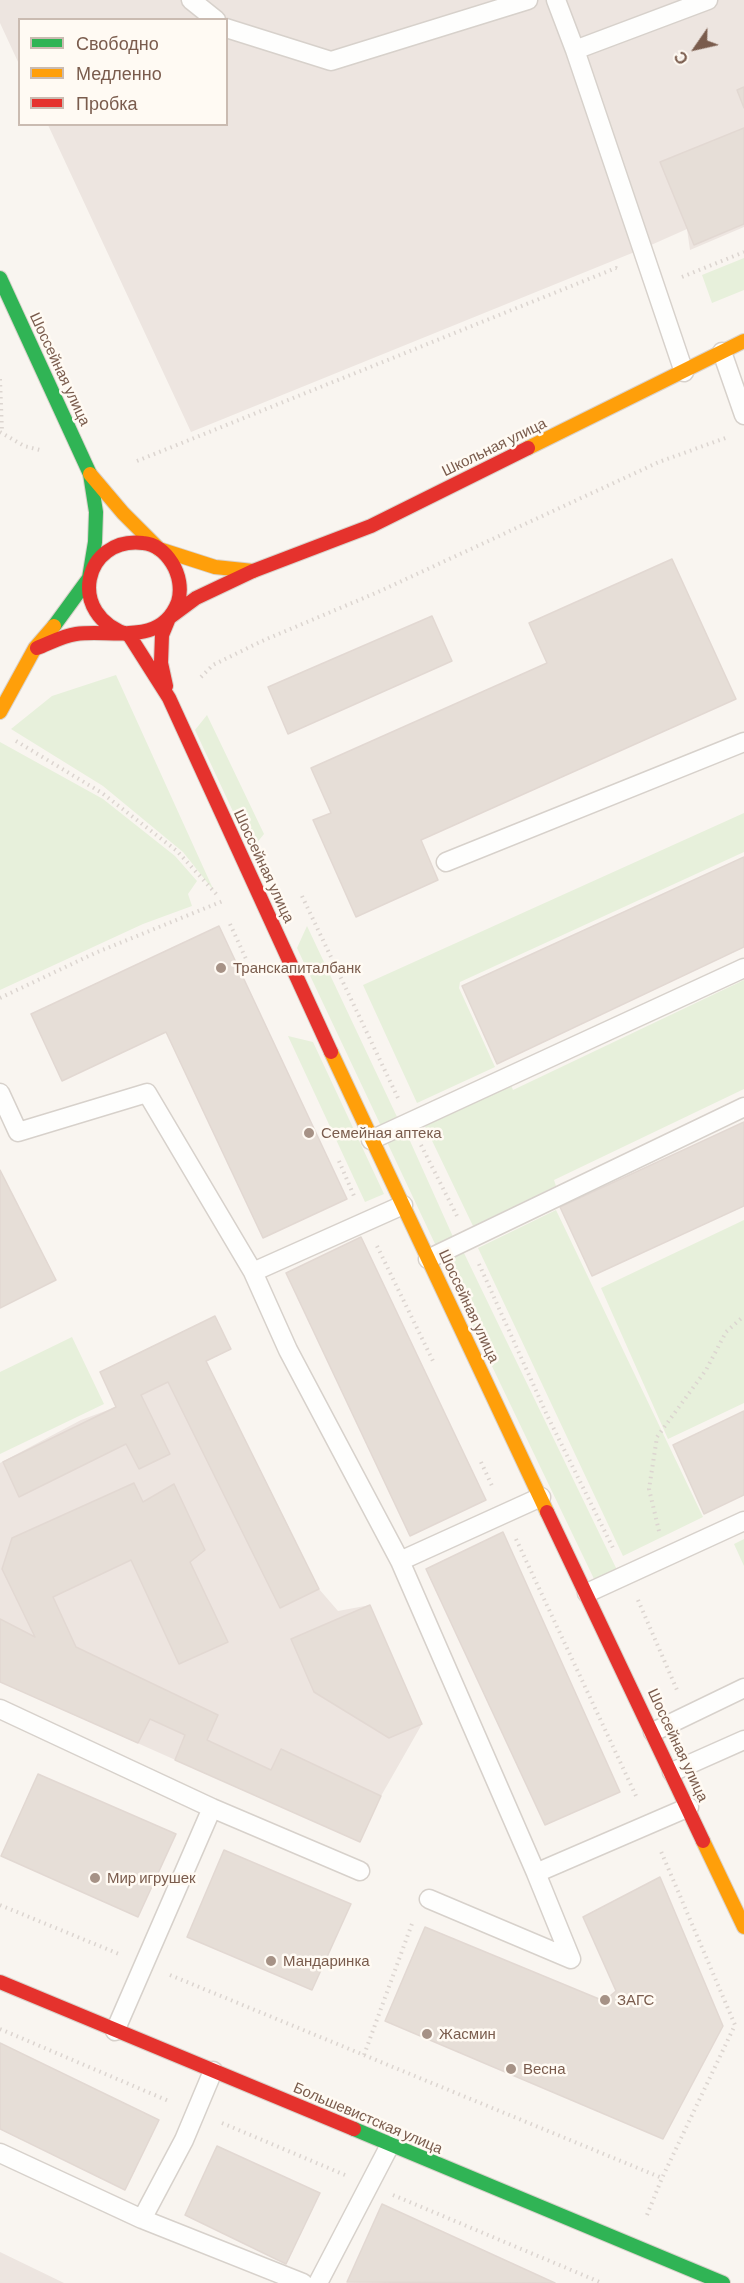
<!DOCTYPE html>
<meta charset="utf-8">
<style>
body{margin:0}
#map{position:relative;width:744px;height:2283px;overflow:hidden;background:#f9f5f0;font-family:Barlow,sans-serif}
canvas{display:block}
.legend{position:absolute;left:18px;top:18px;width:210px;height:108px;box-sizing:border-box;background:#fffaf3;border:2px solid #cabbb1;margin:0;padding:8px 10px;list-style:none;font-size:18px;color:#7a5c4d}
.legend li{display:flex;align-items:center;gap:12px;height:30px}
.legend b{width:30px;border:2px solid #cabbb1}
.north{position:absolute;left:666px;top:18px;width:60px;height:60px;-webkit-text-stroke:4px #fffaf3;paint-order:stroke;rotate:236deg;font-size:16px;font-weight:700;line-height:24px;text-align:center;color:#7a5c4d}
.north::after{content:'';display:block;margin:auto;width:21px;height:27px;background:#7a5c4d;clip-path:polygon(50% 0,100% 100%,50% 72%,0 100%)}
</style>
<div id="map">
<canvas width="744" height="2283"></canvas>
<ul class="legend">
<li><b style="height:8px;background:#30b455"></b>Свободно</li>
<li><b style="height:8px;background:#ff9f0a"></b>Медленно</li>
<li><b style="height:8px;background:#e5322d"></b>Пробка</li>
</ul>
<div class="north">С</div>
</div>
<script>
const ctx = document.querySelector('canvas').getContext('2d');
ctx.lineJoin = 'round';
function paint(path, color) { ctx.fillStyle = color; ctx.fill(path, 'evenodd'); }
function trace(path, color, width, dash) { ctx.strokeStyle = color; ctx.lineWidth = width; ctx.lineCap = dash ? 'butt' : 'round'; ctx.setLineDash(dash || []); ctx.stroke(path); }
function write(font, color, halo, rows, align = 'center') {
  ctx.font = font + ' Barlow,sans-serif'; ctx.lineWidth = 5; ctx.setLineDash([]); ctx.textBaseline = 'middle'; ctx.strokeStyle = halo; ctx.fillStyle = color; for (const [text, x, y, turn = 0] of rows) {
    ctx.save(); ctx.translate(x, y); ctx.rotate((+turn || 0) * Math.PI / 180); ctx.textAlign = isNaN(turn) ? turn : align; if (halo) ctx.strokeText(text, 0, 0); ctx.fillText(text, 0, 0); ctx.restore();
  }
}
const industrial = new Path2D(`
 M0 0H744V227L690 250 687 229 642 249 191 432 48 125 226 124V20H20L19 64 0 23Z
 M215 1316 231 1349 206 1362 319 1589 338 1611 370 1605 422 1724 381 1796 360 1842 0 1682V1463L81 1420 116 1407 100 1372Z
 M0 2252 64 2283H0Z`);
const green = new Path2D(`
 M744 258V290L712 303 702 275Z
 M116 675 214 891 183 852 103 786 11 729 52 696Z
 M207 715 264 834 251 850 195 730Z
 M0 742 103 799 175 856 197 881 188 894 192 906 143 924 0 990Z
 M744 813V852L460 982 459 988 495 1067 417 1103 363 985Z
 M307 926 398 1119 381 1126 297 948Z
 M744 980V1089L554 1180 556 1186 473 1226 425 1126 511 1085 513 1090Z
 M288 1036 313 1042 384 1194 365 1202Z
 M406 1132 454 1239 436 1246 386 1140Z
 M556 1210 703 1517 623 1556 478 1248Z
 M744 1220V1403L668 1439 601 1288Z
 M463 1251 617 1570 595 1581 442 1262Z
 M72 1337 104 1404 0 1454V1372Z
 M744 1539V1566L734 1544Z`);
const building = new Path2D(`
 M744 87V108L737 90Z
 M744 128V224L694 245 660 162Z
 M672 559 736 699 421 840 438 880 356 917 313 820 331 813 311 768 547 663 529 623Z
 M432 616 452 661 288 734 268 687Z
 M744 857V947L497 1064 462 986Z
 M219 926 347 1199 263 1238 166 1032 62 1081 31 1014Z
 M744 1122V1206L592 1276 560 1207Z
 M0 1170 56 1280 0 1308Z
 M361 1237 486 1500 410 1536 286 1273Z
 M215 1316 231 1349 206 1361 319 1589 280 1608 168 1382 141 1395 170 1454 139 1469 126 1444 19 1497 3 1462 116 1407 100 1372Z
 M744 1411V1495L704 1514 673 1445Z
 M134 1483 143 1502 174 1484 205 1550 190 1562 228 1642 179 1664 131 1560 53 1597 76 1647 218 1715 207 1740 271 1770 281 1749 381 1796 360 1842 175 1760 185 1735 150 1719 138 1743 0 1682V1619L35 1637 2 1569 12 1538Z
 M503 1532 620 1792 545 1825 426 1569Z
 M370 1605 422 1724 389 1738 314 1692 291 1639Z
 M38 1774 176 1834 138 1917 1 1856Z
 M224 1850 351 1904 312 1990 187 1937Z
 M660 1877 723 2026 663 2139 385 2021 425 1927 604 2001 616 1991 583 1917Z
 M0 2043 159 2120 125 2190 0 2129Z
 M217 2146 320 2193 286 2264 185 2215Z
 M382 2204 555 2283 347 2282Z`);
const path = new Path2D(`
 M682 277 744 252
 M0 379 2 432
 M0 432 24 446 40 450
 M137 461 616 268 620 270
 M201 677 213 665 262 641 378 592 659 462 728 437
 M16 741 102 793 177 851 218 896
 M302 896 398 1098
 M230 924 247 961
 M0 998 95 953 223 901
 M421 1145 457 1216
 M339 1161 354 1196
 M377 1246 433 1361
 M479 1264 547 1415 614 1550
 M481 1462 493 1488
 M659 1531 649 1489 657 1437 706 1370 726 1332 744 1316
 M516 1539 637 1798
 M638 1600 677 1690
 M0 1905 119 1954
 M170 1975 662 2178
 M0 2029 171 2102
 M364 2055 413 1921
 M222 2123 345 2175
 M393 2195 602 2283
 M647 2215 662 2178 735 2025 660 1849`);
const lane = new Path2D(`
 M191 0 216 20
 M556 0 575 50 684 372
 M226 28 331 61 528 0
 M575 50 708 0
 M722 352 744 415
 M446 862 744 742
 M0 1093 18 1132 147 1093 253 1272 403 1205
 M371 1140 744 968
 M428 1259 744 1107
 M253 1272 288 1350 400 1561
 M587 1593 744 1521
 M0 1709 212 1808
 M653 1732 744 1688
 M672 1772 744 1740
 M536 1873 400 1561 541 1497
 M429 1899 571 1959 536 1873 689 1807
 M115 2031 212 1808 360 1871
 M0 2153 142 2219 303 2283
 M142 2219 184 2140 213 2071
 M318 2283 390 2145`);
const fast = new Path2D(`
 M0 278 90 474 96 512 95 542 89 578 54 626
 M354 2129 723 2283`);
const slow = new Path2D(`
 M528 448 744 341
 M90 474 123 513 159 549 215 567 253 571
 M0 712 35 648 54 626
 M331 1052 547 1512
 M703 1841 744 1927`);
const jam = new Path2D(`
 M129 635 169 698 331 1052
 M37 648C50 643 62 636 76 634 111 629 161 647 178 602 182 589 179 574 172 563 165 552 155 544 143 543 84 536 65 615 129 635
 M166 686 161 663 162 635 169 618 196 598 253 571 371 526 528 448
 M547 1512 703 1841
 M0 1982 354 2129`);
const markers = [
 [221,968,6,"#a69286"],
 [309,1133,6,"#a69286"],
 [95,1878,6,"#a69286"],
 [271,1961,6,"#a69286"],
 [605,2000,6,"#a69286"],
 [427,2034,6,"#a69286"],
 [511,2069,6,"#a69286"]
];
const streetNames = [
 ["Шоссейная улица",60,369,65],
 ["Школьная улица",494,447,-26],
 ["Шоссейная улица",264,866,65],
 ["Шоссейная улица",469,1306,65],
 ["Шоссейная улица",678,1745,65],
 ["Большевистская улица",368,2118,23]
];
const poiNames = [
 ["Транскапиталбанк",233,968],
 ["Семейная аптека",321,1133],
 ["Мир игрушек",107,1878],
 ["Мандаринка",283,1961],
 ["ЗАГС",617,2000],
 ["Жасмин",439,2034],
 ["Весна",523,2069]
];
paint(industrial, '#ede5e0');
paint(green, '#e7f0db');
paint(building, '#e6ded7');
trace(building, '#e2d8d2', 1.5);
trace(lane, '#d7d1cb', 21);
trace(fast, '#d9d2cb', 16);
trace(slow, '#d9d2cb', 16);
trace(jam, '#d9d2cb', 16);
trace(path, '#dcd5d0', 4, [1.5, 4.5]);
trace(lane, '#fefefd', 18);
trace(fast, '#30b455', 14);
trace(slow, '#ff9f0a', 14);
trace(jam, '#e5322d', 14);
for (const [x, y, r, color] of markers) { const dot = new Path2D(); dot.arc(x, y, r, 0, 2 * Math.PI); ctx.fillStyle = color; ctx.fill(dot); trace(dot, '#fffaf3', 2); }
write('15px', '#7a5c4d', '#fffaf3', streetNames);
write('15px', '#7a5c4d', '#fffaf3', poiNames, 'left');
</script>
